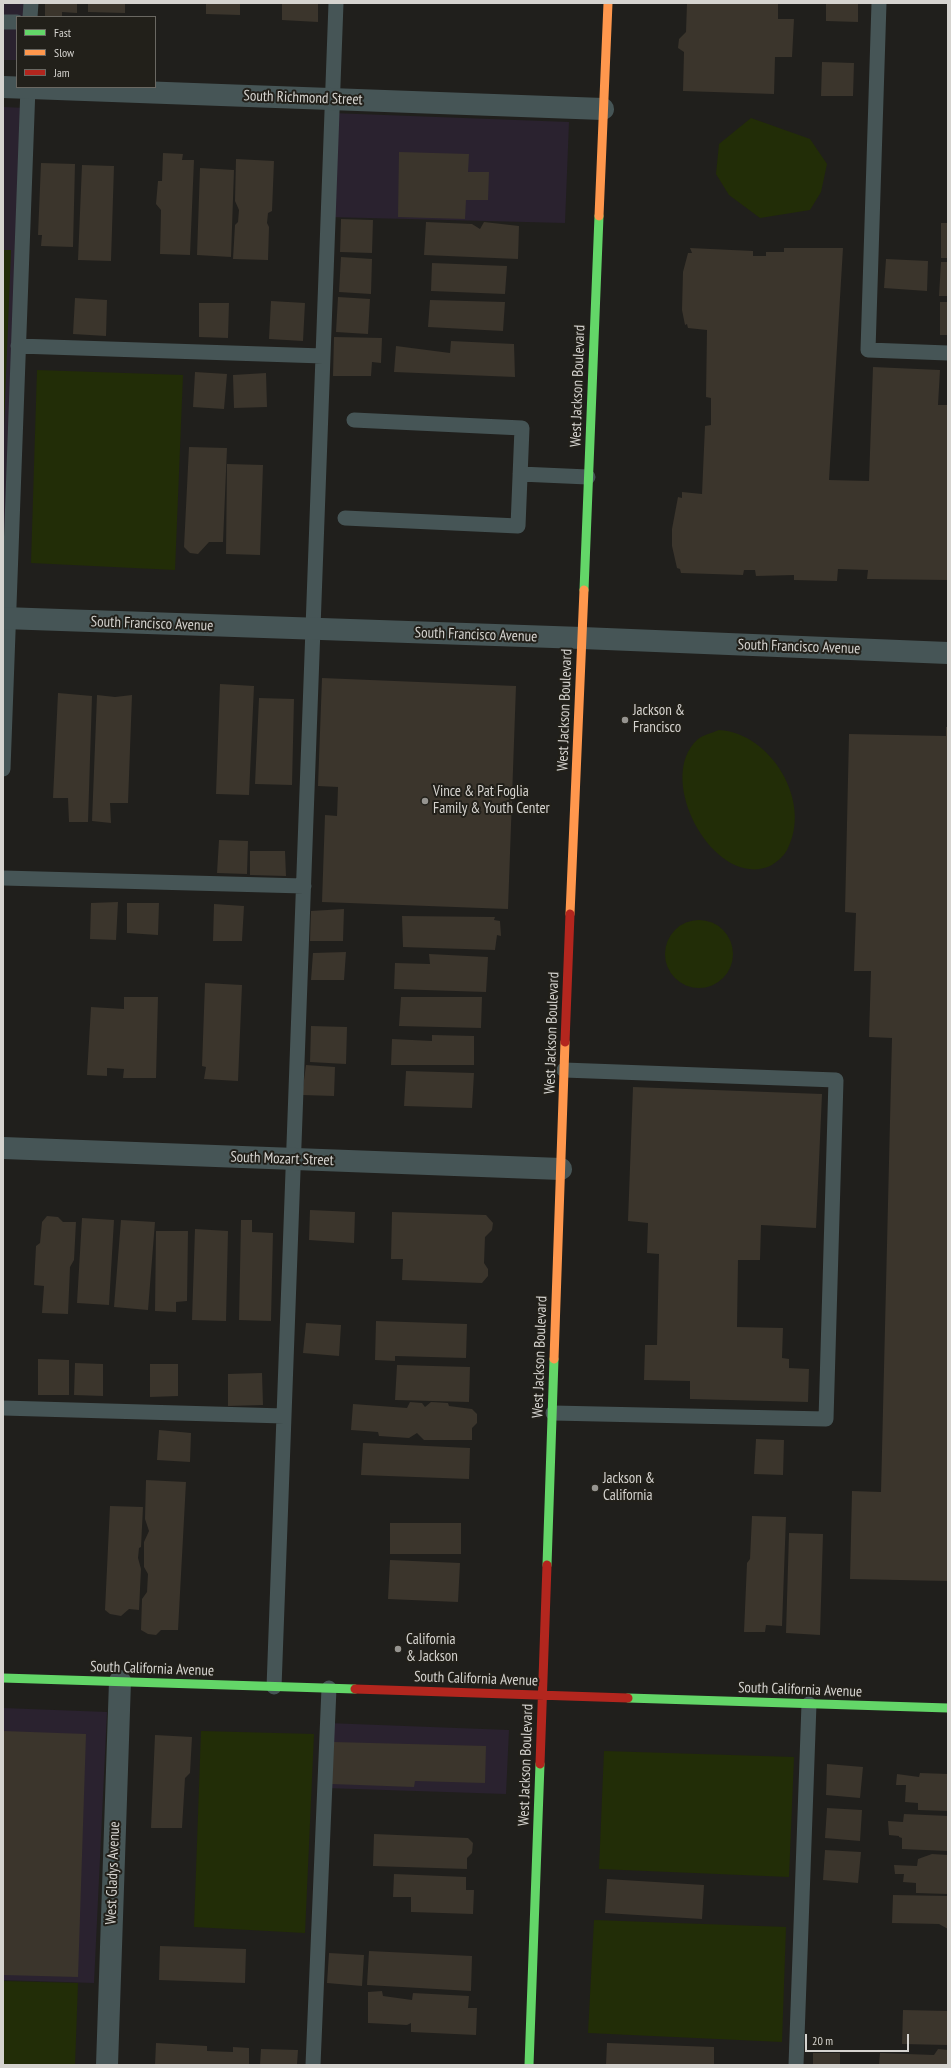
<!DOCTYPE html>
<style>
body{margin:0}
#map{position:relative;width:951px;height:2068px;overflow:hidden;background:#201f1c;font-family:"PT Sans Narrow",sans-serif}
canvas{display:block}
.frame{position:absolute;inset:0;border:4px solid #d5d3cf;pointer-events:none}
.legend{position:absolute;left:16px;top:16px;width:140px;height:72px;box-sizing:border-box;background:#22201a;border:1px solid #6a6862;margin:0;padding:5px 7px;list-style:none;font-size:12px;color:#d5d3cf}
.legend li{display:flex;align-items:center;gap:8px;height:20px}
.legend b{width:20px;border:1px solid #6a6862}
.scale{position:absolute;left:805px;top:2034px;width:104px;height:18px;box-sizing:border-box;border:2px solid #d5d3cf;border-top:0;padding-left:5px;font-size:12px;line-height:14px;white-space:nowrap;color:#d5d3cf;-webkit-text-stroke:3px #22201a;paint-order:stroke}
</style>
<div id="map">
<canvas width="951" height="2068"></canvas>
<div class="frame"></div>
<ul class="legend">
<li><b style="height:5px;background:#63d668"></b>Fast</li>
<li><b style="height:5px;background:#ff974d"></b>Slow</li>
<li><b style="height:5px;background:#b3261e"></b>Jam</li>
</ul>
<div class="scale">20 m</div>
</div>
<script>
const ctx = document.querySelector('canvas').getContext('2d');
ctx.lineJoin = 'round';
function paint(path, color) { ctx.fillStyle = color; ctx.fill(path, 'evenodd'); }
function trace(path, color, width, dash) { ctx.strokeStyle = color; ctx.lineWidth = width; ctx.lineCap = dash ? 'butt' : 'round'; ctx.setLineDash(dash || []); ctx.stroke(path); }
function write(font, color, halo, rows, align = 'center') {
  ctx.font = font + ' "PT Sans Narrow",sans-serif'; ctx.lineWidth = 4; ctx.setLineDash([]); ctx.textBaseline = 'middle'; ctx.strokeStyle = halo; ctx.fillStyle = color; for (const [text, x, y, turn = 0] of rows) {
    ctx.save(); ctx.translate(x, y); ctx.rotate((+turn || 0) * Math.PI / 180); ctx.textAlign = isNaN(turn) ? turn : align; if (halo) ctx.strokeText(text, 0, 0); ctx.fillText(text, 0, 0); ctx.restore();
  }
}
const commercial = new Path2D(`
 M3 3H31V17H17V60H3Z
 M3 107 27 108 3 588Z
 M332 113 569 122 565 223 328 217Z
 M3 1708 107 1712 94 1983 3 1980Z
 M327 1723 509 1730 506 1794 325 1788Z`);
const green = new Path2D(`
 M751 118 810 139 827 164 821 192 810 210 760 218 729 195 716 174 719 144Z
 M3 250H11L3 451Z
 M37 370 183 375 175 570 31 563Z
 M719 730C771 733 813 802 787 850 783 857 777 862 770 866 715 890 654 780 697 740 702 735 712 733 719 730Z
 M665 954a34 34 0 1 1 68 0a34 34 0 1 1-68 0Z
 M201 1731 314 1734 305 1933 194 1927Z
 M604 1751 794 1757 789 1877 599 1869Z
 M594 1920 786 1927 782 2042 588 2033Z
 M3 1981 78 1983 75 2065H3Z`);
const building = new Path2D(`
 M45 3H77V13L62 12V17H45Z
 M88 3H125V13L88 12Z
 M206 3H240V15L206 14Z
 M282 3H318V22L282 20Z
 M687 3H778V19H794L792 57H775L774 94 683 91 684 52 678 48 679 39 686 32Z
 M826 3H858V22L826 21Z
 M822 62 854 63 853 96H821Z
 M399 152 469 154 468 172H489L488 200H466L465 219 398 217Z
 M163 153 183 154 182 160H194L190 255 160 254 161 210 156 204 158 181H162Z
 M236 159 274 161 272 211 268 213 267 223 269 227 268 260 233 259 235 225 238 222 239 210 235 201Z
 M41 163 75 164 73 247 41 246 42 235H38Z
 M82 165 114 166 111 261 78 260Z
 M200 168 234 170 231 257 197 255Z
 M341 219 373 220 372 253 340 252Z
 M426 222 472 224 480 229 484 222 519 226 518 259 424 255Z
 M941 223H948V258H941Z
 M690 248 753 251V256H766V252H784V248H843L829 480 869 481 873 367 940 370 938 405H948V580L867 579 868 570 838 569 837 581 794 580V575L756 576 755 570H744L743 575 681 573 680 569 677 568 672 546V529L678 497 682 498V492L702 494 705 426 711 425V398L706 397 707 330 688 328 687 324 685 325 682 310 683 272 688 253H692Z
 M341 257 372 259 371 294 339 292Z
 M886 259 928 261 927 291 884 288Z
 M941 262H948V296H939Z
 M432 263 507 266 505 294 431 291Z
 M338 297 370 299 368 334 336 332Z
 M75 298 107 300 106 336 73 334Z
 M430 300 505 302 503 331 428 327Z
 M271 301 305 303 303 341 269 339Z
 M940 302H948V335H940Z
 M199 303H229L228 338 199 337Z
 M334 337 382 338 381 363 372 362 371 376H333Z
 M451 341 514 344 515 377 394 372 396 346 450 353Z
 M195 372 227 374 224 409 193 407Z
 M266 373 267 407 234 408 233 375Z
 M189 447 227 448 223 542H209L198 554 190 553 184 547Z
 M227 464 263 465 260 555 226 554Z
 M322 678 516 686 508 909 322 902 325 815 337 816 338 787 318 786Z
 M220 684 254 686 249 795 216 794Z
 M58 693 92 696 88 822H69L68 798H53Z
 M97 695 115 697 132 695 128 803H110L111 823 92 821Z
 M259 698 294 699 292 785 255 784Z
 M946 727H948V1581L850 1579 852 1491 881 1492 892 1038 869 1037 871 971H854L856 913 845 912 849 734 946 736Z
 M219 840 248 841 247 874 217 873Z
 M250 851H285L286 876 250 875Z
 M118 902 116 940 90 939 91 903Z
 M127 903H159L158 935 127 933Z
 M214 904 244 906 242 941H213Z
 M344 909 343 941H310L311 911Z
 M402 916 495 917 494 920 500 921 501 936 497 935 495 950 403 947Z
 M346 952 344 980H311L313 953Z
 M429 954 488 957 486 992 394 989 395 963 430 964Z
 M205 983 242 985 238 1081 204 1079 206 1067 202 1066Z
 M124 997H158L156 1078H123L124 1069 107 1068V1076L87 1075 91 1007 124 1009Z
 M401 997H482L481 1028 399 1026Z
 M311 1026 347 1027 346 1064 310 1062Z
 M432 1035 474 1036V1065H391L392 1039 432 1041Z
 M306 1065 335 1067 334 1096 302 1095Z
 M406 1071 474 1073 472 1108 404 1106Z
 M633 1087 822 1094 816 1228 761 1225 760 1260H738L737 1327 783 1328 782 1358 789 1359V1368L809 1369 808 1402 690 1399V1381L644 1380 645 1345H657L659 1254 647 1253 648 1223 628 1221Z
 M310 1210 355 1212 354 1243 309 1240Z
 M392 1212 486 1215 493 1223 492 1230 485 1237 484 1263 488 1269V1276L482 1283 402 1280 403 1259H391Z
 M47 1216 58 1217 63 1222H76L74 1260 70 1267 68 1314 42 1313 44 1286 34 1285 36 1246 40 1243 42 1222Z
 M82 1218 114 1220 109 1305 77 1303Z
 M121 1220 155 1222 148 1310 114 1307Z
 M241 1220H252V1232L273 1233 271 1321 239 1320Z
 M195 1229 228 1231 226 1321 192 1320Z
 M156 1231H188L187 1301 176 1302V1312L155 1311Z
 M376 1321 467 1324 466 1358 395 1356V1361L375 1360Z
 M306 1323 341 1325 339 1356 303 1353Z
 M38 1359 69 1360V1395H38Z
 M75 1363 103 1364V1396L74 1395Z
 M150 1364H178V1396L150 1397Z
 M397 1365 470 1367 469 1402 395 1400Z
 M262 1373 263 1405 228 1406V1374Z
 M410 1402 422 1403 425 1407 431 1402 448 1403 449 1406 472 1409 477 1414V1423L472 1428V1440H424L417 1433 409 1438 379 1436 378 1432 351 1430 353 1404 407 1408Z
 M159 1430 191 1433 190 1462 157 1460Z
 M756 1439 784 1440 783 1475 754 1474Z
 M363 1443 470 1448 469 1479 361 1475Z
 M146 1480 186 1482 178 1630H161L156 1635 148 1634 141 1630 142 1599 147 1592 148 1574 144 1567V1542L149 1531 145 1519Z
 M110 1506 143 1507 141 1547 139 1548 138 1558 141 1569 139 1610 129 1609 121 1616 110 1614 105 1610Z
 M752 1516 786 1517 782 1626 766 1625 765 1632H744L747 1563 750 1559Z
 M390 1523H461V1554H390Z
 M789 1533 823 1534 820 1635 786 1633Z
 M390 1560 460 1563 458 1602 388 1599Z
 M3 1731 86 1734 78 1977 3 1975Z
 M155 1735 192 1737 190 1773 185 1778 182 1828H151Z
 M333 1742 486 1746 485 1783 415 1781 414 1787 331 1784Z
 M827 1764 863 1767 860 1798 826 1795Z
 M920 1773 948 1774V1811L918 1810V1803L905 1802 906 1785H896L897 1774 919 1777Z
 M827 1808 862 1810 860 1841 825 1838Z
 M904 1814 948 1816V1851L902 1849V1838L899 1837V1836L889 1835 888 1821 903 1822Z
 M374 1834 468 1838 473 1843 472 1853 467 1858V1869L373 1866Z
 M825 1850 861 1852 858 1883 823 1880Z
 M932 1854 948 1855V1894L916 1893V1883L903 1882 904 1874H895L894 1865 917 1866 918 1859Z
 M394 1874 466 1877V1890H474L473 1914 411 1912V1897H393Z
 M607 1879 704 1885 702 1919 605 1913Z
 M893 1895 948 1896V1929L939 1924 892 1923Z
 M160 1946 246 1949 245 1983 159 1980Z
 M369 1951 472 1956 471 1991 367 1985Z
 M329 1953 364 1955 362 1986 327 1983Z
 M382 1991 383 1996 412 2000 413 1993 469 1996 468 2008H477L476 2035 411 2032V2023L407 2025 368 2023V1992Z
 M903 2010 948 2011V2045L902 2044Z
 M156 2043 207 2046V2051L233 2052V2047L249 2048V2065H155Z
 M607 2043 714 2047V2065H606Z
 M261 2049 298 2050 297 2065H260Z
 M938 2049 948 2050V2065H879L880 2053 934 2055Z
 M813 2053H840V2065H813Z`);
const lane = new Path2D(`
 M879 3 868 350 948 353
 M30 17 31 3
 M3 22H17
 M18 346 323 356
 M520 474 588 477
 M345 518 518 526 522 428 354 420
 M3 769 28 87
 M3 878 304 886
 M3 1408 284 1416
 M553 1413 826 1419 836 1080 564 1070
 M274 1687 336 3
 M313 2065 329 1688
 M796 2065 809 1704`);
const street = new Path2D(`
 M3 87 603 109
 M3 618 582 638 948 653
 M3 1148 561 1169
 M107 2065 120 1681`);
const fast = new Path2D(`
 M584 590 599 216
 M547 1565 554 1359
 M3 1678 355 1689
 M628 1698 948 1708
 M529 2065 540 1764`);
const slow = new Path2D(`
 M599 216 608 3
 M570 914 584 590
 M554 1359 565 1042`);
const jam = new Path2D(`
 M565 1042 570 914
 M355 1689 628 1698
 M540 1764 547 1565`);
const markers = [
 [625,720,4,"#969490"],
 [425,801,4,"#969490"],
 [595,1488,4,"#969490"],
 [398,1649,4,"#969490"]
];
const streetNames = [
 ["South Richmond Street",303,98,2],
 ["West Jackson Boulevard",578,386,-88],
 ["South Francisco Avenue",152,624,2],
 ["South Francisco Avenue",476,635,2],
 ["South Francisco Avenue",799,647,2],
 ["West Jackson Boulevard",565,710,-88],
 ["West Jackson Boulevard",552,1033,-88],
 ["South Mozart Street",282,1159,2],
 ["West Jackson Boulevard",540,1357,-88],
 ["South California Avenue",152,1669,2],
 ["South California Avenue",476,1679,2],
 ["South California Avenue",800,1690,2],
 ["West Jackson Boulevard",526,1765,-88],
 ["West Gladys Avenue",113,1873,-88]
];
const poiNames = [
 ["Jackson &",633,711],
 ["Francisco",633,728],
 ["Vince & Pat Foglia",433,792],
 ["Family & Youth Center",433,809],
 ["Jackson &",603,1479],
 ["California",603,1496],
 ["California",406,1640],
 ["& Jackson",406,1657]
];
paint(commercial, '#2a222f');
paint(green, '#222d07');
paint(building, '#3b352c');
trace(lane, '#465556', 15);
trace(street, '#465556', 22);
trace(fast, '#63d668', 9);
trace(slow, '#ff974d', 9);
trace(jam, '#b3261e', 9);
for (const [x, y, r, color] of markers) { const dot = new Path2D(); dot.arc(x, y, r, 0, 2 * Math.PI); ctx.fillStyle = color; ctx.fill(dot); trace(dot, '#22201a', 1.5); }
write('15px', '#d5d3cf', '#22201a', streetNames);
write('15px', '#d5d3cf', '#22201a', poiNames, 'left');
</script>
